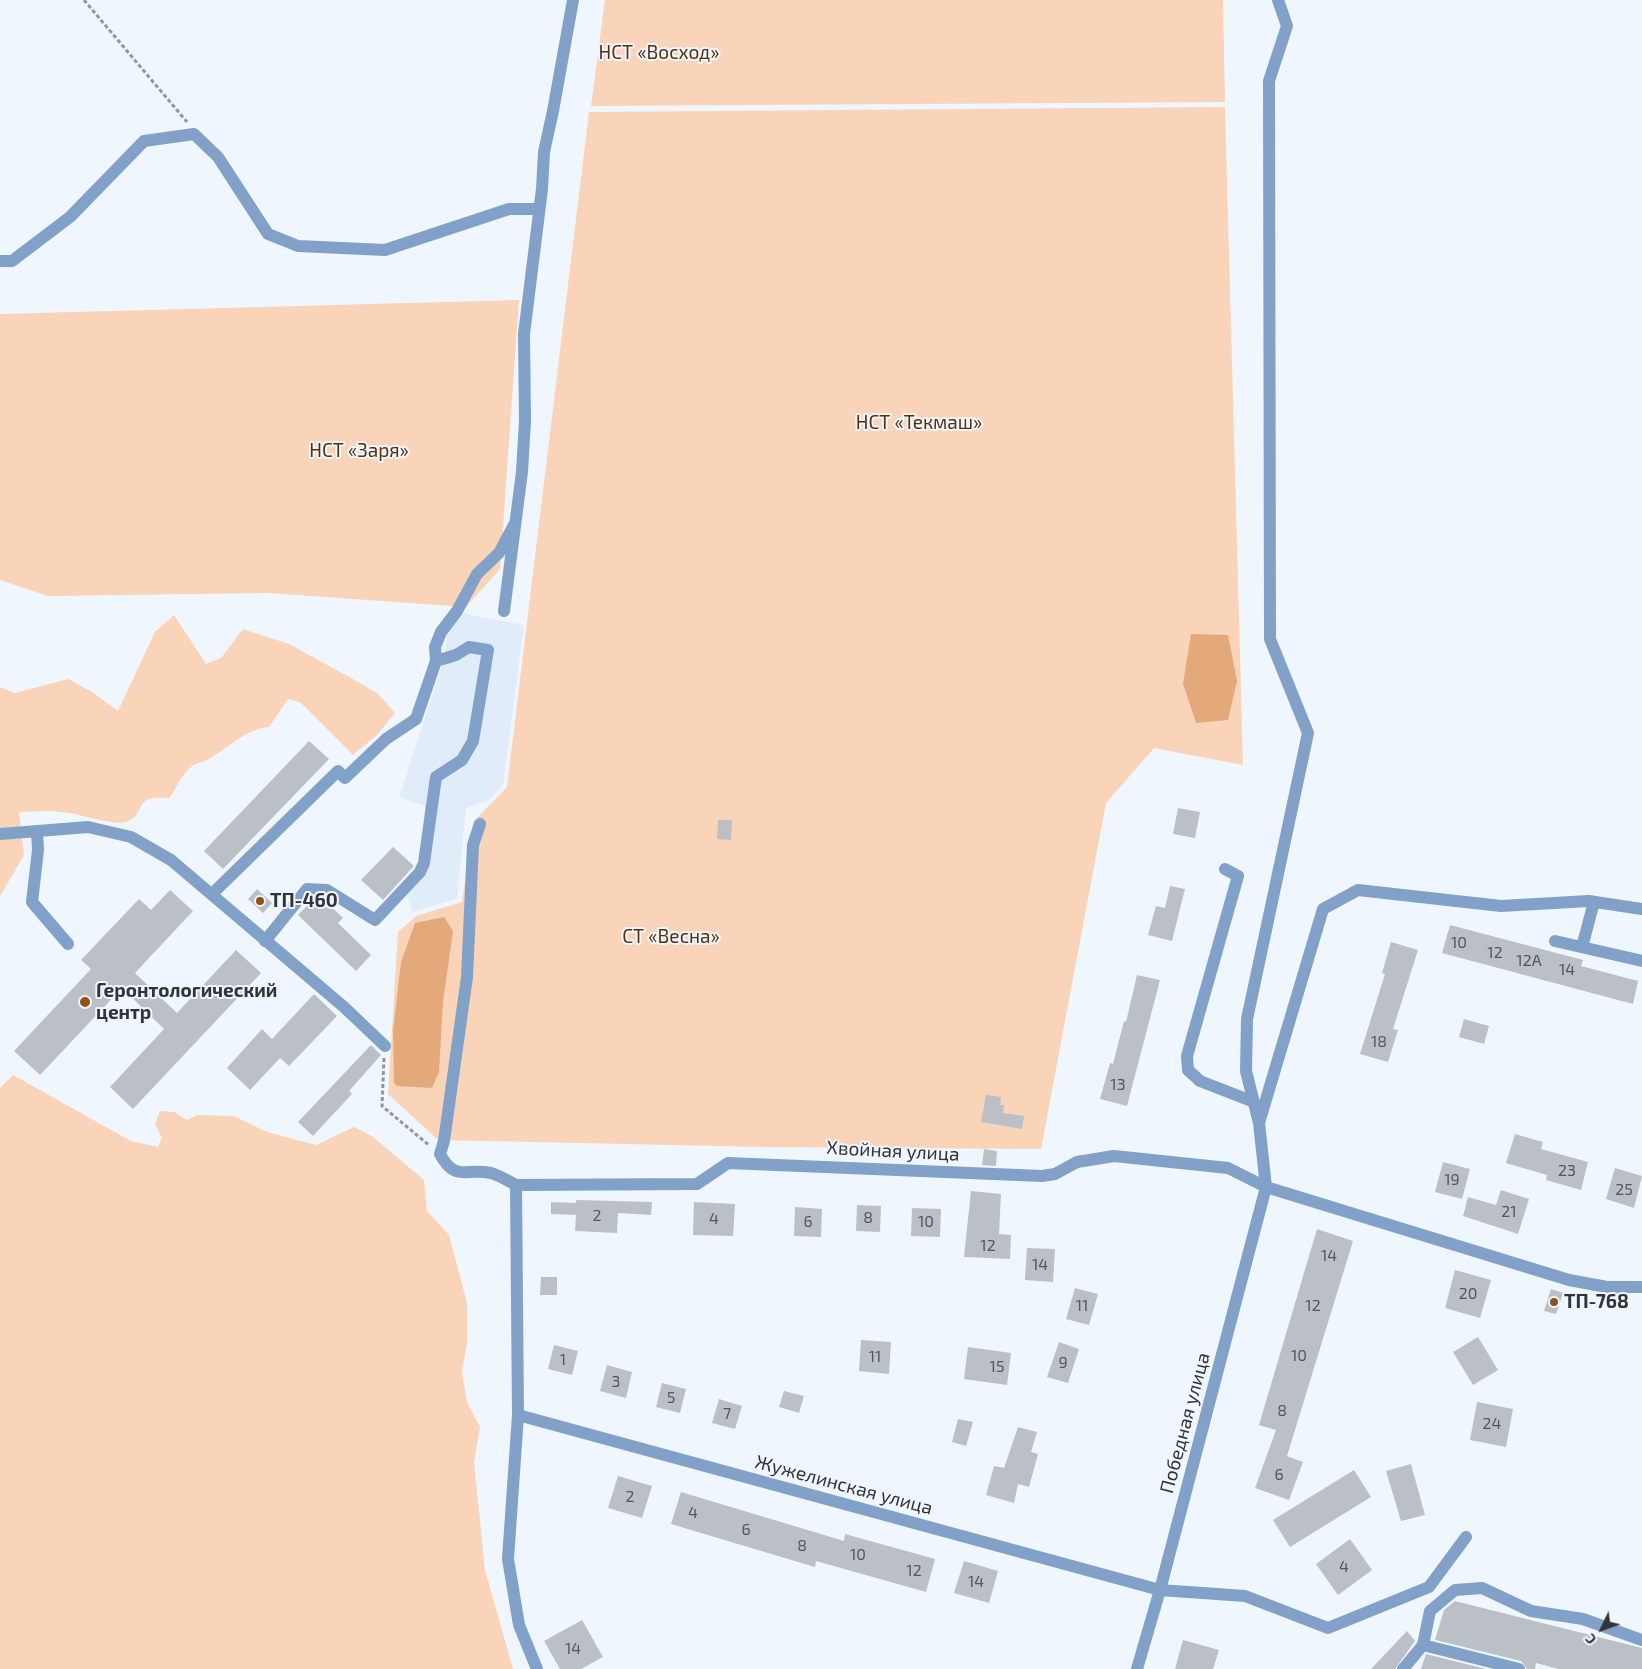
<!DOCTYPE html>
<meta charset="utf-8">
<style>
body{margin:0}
#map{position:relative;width:1642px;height:1669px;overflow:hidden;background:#f0f6fe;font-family:"Exo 2",sans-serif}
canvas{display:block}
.north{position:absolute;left:1577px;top:1604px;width:50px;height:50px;-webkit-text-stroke:4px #f0f6fe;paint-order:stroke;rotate:228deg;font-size:14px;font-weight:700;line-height:20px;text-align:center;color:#323437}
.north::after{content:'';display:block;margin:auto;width:18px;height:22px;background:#323437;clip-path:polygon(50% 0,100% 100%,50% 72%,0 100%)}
</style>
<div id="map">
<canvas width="1642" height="1669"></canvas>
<div class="north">С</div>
</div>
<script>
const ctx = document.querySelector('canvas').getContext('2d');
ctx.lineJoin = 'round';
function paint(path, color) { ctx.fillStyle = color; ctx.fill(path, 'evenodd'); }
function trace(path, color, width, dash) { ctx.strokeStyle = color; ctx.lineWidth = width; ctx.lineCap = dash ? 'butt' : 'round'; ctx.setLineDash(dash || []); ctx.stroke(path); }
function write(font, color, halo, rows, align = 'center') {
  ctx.font = font + ' "Exo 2",sans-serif'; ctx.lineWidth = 4; ctx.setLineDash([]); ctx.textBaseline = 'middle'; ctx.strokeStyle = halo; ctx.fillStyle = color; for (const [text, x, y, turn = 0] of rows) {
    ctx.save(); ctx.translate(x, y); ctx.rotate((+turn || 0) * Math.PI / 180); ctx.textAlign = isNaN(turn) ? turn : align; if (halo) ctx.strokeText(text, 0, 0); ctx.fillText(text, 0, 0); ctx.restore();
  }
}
const built = new Path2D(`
 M462 613 524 625 503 785 489 800 466 808 457 899 412 912 406 891 417 884 425 806 399 797 443 663 449 625Z`);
const green = new Path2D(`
 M605 0H1223L1225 102 591 106Z
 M1225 107 1243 765 1154 748 1106 803 1041 1149 764 1147 438 1140 388 1094 398 932 416 916 462 902 473 822 507 787 589 112Z
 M519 300 500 569 466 607 269 593 48 596 0 580V314Z
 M174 615 206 664 221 658 243 629 289 644 351 678 377 693 395 713 377 735 353 755 300 702 288 699 269 727C246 729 229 747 209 759 203 762 196 763 191 767 181 775 177 788 169 798 131 794 148 814 126 822 113 826 78 813 62 812 48 810 33 812 19 812L24 855 0 896V687L15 693 68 679 92 692 118 711 155 632Z
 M13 1075 131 1141 158 1147 162 1138 155 1124 160 1111 174 1112 187 1120 197 1115 234 1116 267 1132 316 1145 354 1127 373 1137 424 1180 427 1211 449 1235 467 1303V1344L462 1372 467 1402 480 1427 474 1462 485 1570 513 1669H0V1088Z`);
const water = new Path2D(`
 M1191 634 1228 635 1237 681 1228 720 1196 723 1183 684Z
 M444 917 453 931 443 1002 439 1072 432 1088 397 1086 394 1083 393 1031 401 962 415 923Z`);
const building = new Path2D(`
 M309 741 329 759 223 869 204 851Z
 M1178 808 1200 812 1195 838 1173 834Z
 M718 820H732L731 840 717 839Z
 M393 847 414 866 383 900 361 880Z
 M1170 886 1185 889 1172 941 1148 935 1156 906 1165 908Z
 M257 889 272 903 263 913 248 899Z
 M170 890 193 911 135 973 177 1013 236 950 261 973 133 1109 110 1087 164 1029 122 988 40 1075 14 1051 91 969 81 960 139 899 151 910Z
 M315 898H322L343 918 338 923 371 955 356 971 298 915Z
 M1450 925 1583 960 1581 966 1638 981 1633 1004 1442 953Z
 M1391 942 1418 950 1393 1029 1398 1030 1388 1062 1360 1054 1385 974 1382 973Z
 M1137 975 1160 980 1127 1106 1100 1099 1110 1063 1113 1064 1124 1021 1126 1022Z
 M314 994 337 1016 289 1066 280 1058 250 1090 227 1068 262 1029 272 1039Z
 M1464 1019 1489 1026 1484 1044 1459 1037Z
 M371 1045 381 1055 349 1091 352 1094 313 1136 298 1122Z
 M986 1095 1001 1097 1000 1105H1004L1003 1113 1024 1116 1022 1129 981 1122Z
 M1515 1134 1543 1142 1541 1149 1588 1162 1581 1190 1546 1180 1547 1175 1506 1163Z
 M984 1149 997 1151 996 1166 982 1165Z
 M1443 1162 1470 1169 1462 1199 1435 1192Z
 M1615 1168 1642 1176 1634 1208 1606 1199Z
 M1501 1190 1529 1199 1518 1234 1463 1216 1468 1197 1496 1205Z
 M971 1191 1001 1194 999 1234 1011 1235 1010 1259 964 1257Z
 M576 1200 652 1202 651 1215 618 1213 617 1233 575 1231 576 1215 551 1214V1202L576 1203Z
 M694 1202 735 1204 733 1236 693 1235Z
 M857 1205 881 1206 880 1232 856 1231Z
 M795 1207 822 1209 821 1237 794 1236Z
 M912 1208 941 1209 940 1237 911 1236Z
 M1317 1229 1353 1241 1287 1456 1303 1462 1289 1500 1255 1488 1276 1430 1259 1425Z
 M1027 1248 1055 1249 1053 1282 1025 1280Z
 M1455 1270 1491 1280 1480 1318 1445 1308Z
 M541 1277H557V1295H540Z
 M1075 1288 1098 1294 1089 1325 1066 1319Z
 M1551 1289 1563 1293 1556 1314 1544 1311Z
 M1478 1337 1498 1370 1473 1385 1453 1352Z
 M861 1340 891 1342 889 1374 859 1371Z
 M1059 1342 1079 1349 1068 1383 1047 1377Z
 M554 1345 578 1351 572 1375 548 1369Z
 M968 1347 1011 1353 1007 1385 964 1379Z
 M607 1365 632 1372 626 1398 600 1391Z
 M662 1383 686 1389 680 1413 656 1407Z
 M784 1391 804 1396 799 1413 779 1407Z
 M719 1399 742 1406 735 1429 712 1423Z
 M1477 1402 1513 1409 1506 1447 1470 1440Z
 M958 1419 973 1422 966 1446 952 1442Z
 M1018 1427 1037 1432 1031 1452 1038 1454 1029 1487 1018 1484 1014 1503 986 1495 994 1466 1004 1468Z
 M1411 1464 1425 1515 1401 1521 1386 1471Z
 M1354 1470 1371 1497 1290 1547 1273 1520Z
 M618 1476 652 1486 642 1518 608 1508Z
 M681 1492 844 1541 845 1534 935 1559 926 1592 816 1561 815 1567 671 1524Z
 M1350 1539 1372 1570 1338 1595 1316 1564Z
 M964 1561 998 1571 989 1603 954 1593Z
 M1455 1601 1642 1648V1669H1558L1536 1663 1535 1669H1527L1521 1661 1435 1640 1444 1610Z
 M582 1620 603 1657 581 1669H560L544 1641Z
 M1407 1631 1415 1641 1395 1669H1371Z
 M1183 1640 1219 1650 1213 1669H1175Z
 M1426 1654 1486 1669H1421Z`);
const path = new Path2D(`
 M84 0 187 122
 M384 1058 382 1106 430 1146`);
const minor = new Path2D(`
 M0 261H12L70 217 144 141 194 134 218 157 268 234 298 246 385 250 509 209H538
 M504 611 522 472 525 421 524 334 542 189 544 152 553 111 573 0
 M480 824 473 845 467 977 444 1141 440 1154C455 1182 465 1168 491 1173 499 1175 508 1181 516 1185L697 1184 728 1163 1042 1176 1055 1174 1077 1162 1114 1156 1228 1168 1266 1187 1569 1280 1607 1287H1642
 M37 831 38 850 32 902 68 944
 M0 834 88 827 131 837 171 860 344 1007 385 1046
 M1225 869 1238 876 1187 1056 1188 1070 1200 1081 1254 1102
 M212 894 338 771 345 778 386 739 416 719 436 661
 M265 941 307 889 327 890 375 920 420 872 424 863 436 777 462 760 473 741 488 650 469 647 456 655 436 661 435 647 441 632 457 611 477 574 499 553 514 525
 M1555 941 1642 961
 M1582 947 1594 902
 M1259 1123 1246 1071 1247 1019 1308 733 1270 639 1269 81 1287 26 1278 0
 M516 1185 518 1415 508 1559 519 1625 537 1669
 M518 1415 1160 1590 1245 1596 1328 1628 1429 1587 1466 1537
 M1423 1645 1519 1669
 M1137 1669 1160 1590 1266 1187 1259 1123 1323 909 1358 890 1501 906 1589 901 1642 909
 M1403 1669 1423 1645 1430 1611 1455 1590 1482 1588 1531 1611 1583 1619 1642 1640`);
const markers = [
 [260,901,5,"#905217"],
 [85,1002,6,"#905217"],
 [1554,1302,5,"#905217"]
];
const numberNames = [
 ["10",1459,943],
 ["12",1495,953],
 ["12А",1529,961],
 ["14",1567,970],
 ["18",1379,1042],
 ["13",1118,1085],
 ["23",1567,1171],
 ["19",1452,1180],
 ["25",1624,1190],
 ["21",1509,1212],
 ["2",597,1216],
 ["8",868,1218],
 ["4",714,1219],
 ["6",808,1222],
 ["10",926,1222],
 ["12",988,1246],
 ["14",1329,1256],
 ["14",1040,1265],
 ["20",1468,1294],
 ["11",1082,1306],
 ["12",1313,1306],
 ["10",1299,1356],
 ["11",875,1357],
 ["1",563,1360],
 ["9",1063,1363],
 ["15",997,1367],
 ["3",616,1382],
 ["5",671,1398],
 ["8",1282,1411],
 ["7",727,1414],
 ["24",1492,1424],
 ["6",1279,1475],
 ["2",630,1497],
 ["4",693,1513],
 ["6",746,1530],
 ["8",802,1546],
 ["10",858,1555],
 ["4",1344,1567],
 ["12",914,1571],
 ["14",976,1582],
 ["14",573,1649]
];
const parkNames = [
 ["НСТ «Восход»",659,53],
 ["НСТ «Текмаш»",919,423],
 ["НСТ «Заря»",359,451],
 ["СТ «Весна»",671,937]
];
const poiNames = [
 ["ТП-460",270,901],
 ["Геронтологический",96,991],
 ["центр",96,1013],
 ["ТП-768",1564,1302]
];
const streetNames = [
 ["Хвойная улица",893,1151,3],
 ["Победная улица",1185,1423,-75],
 ["Жужелинская улица",844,1485,15]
];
paint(built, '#e1ecfa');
paint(green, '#f9d4b8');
paint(water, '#e4a97a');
paint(building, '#bbc0c7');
trace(path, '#93979d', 3, [4, 2.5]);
trace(minor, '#81a1c9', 12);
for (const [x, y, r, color] of markers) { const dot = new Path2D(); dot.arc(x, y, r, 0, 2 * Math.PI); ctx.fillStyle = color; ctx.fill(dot); trace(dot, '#f0f6fe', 2); }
write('16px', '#54575b', null, numberNames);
write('19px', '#562f0b', '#f0f6fe', parkNames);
write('bold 19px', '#323437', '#f0f6fe', poiNames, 'left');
write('19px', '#323437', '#f0f6fe', streetNames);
</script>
